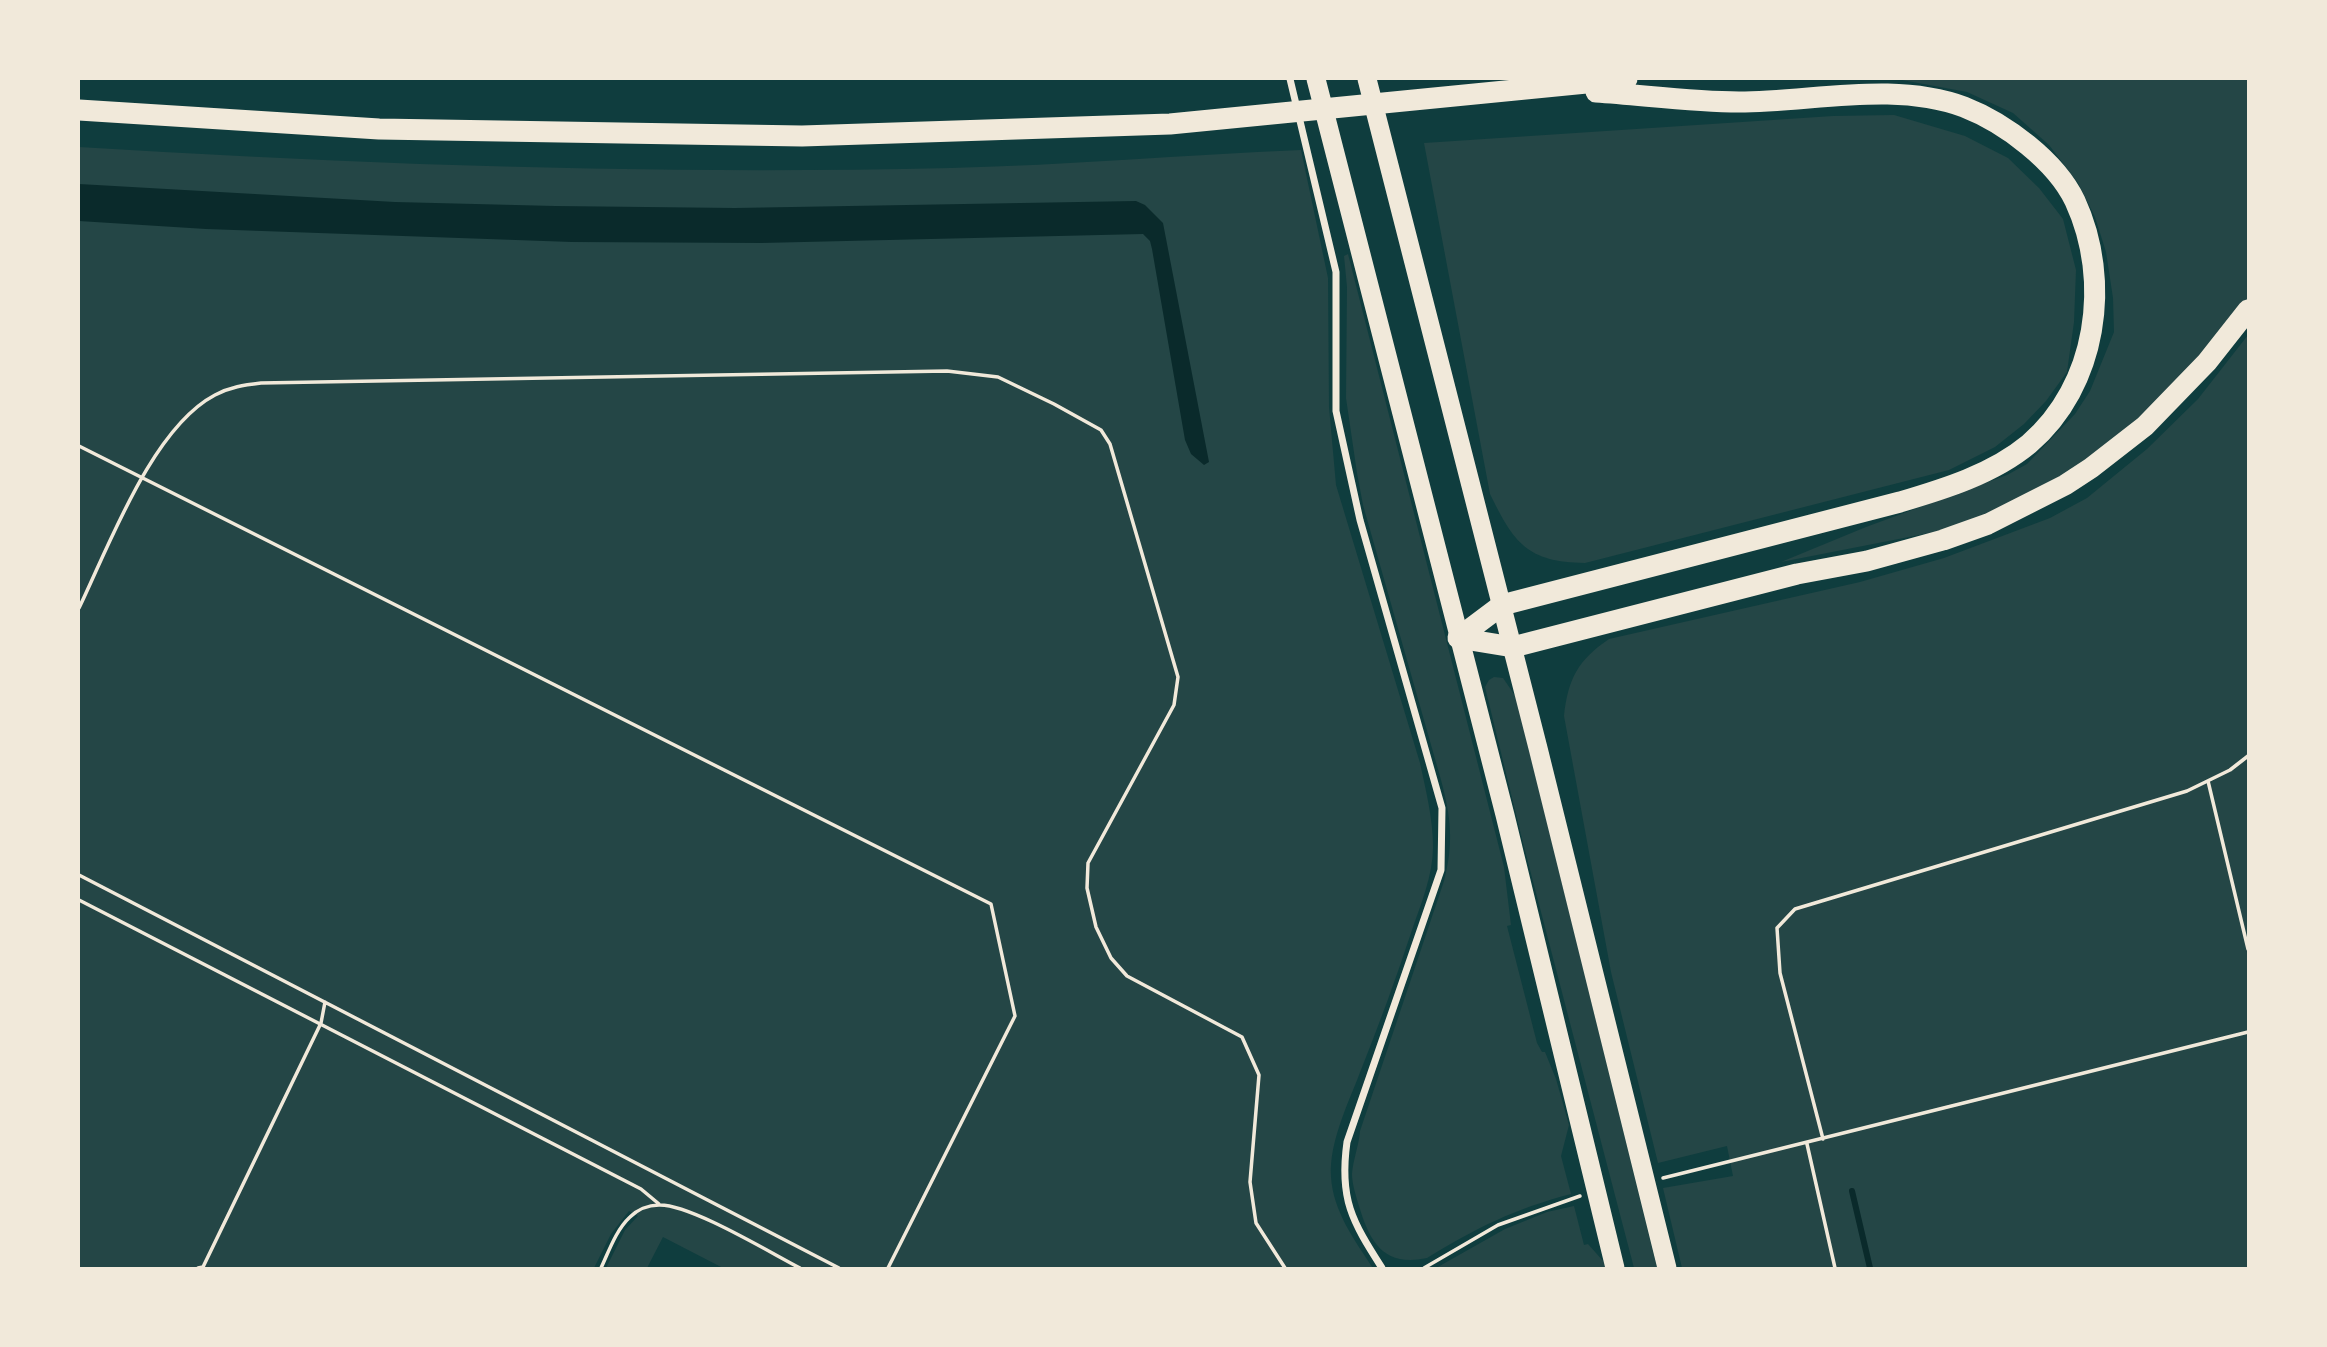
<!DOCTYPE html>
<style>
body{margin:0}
#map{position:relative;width:2327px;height:1347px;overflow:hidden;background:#0f3d3e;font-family:"Fira Sans Condensed",sans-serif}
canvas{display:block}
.frame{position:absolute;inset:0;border:80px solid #f1e9da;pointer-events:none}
</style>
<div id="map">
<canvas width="2327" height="1347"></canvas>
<div class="frame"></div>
</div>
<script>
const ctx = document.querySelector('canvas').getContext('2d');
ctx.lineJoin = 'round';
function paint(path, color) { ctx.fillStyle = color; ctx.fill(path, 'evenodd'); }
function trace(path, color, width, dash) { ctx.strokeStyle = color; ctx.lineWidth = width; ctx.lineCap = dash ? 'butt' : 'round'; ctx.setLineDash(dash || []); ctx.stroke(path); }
const green = new Path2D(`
 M1835 79H2248V301L2154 406 2116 440 2060 478 1960 527 1781 562 1866 527 2007 475 2027 464 2075 414 2090 391 2114 332 2113 298 2106 252 2095 217 2078 183 2049 145 2013 113 1967 92 1902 80H1827Z
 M1894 115 1965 136 2008 158 2039 188 2063 219 2076 270 2074 322 2067 372 2046 401 2024 424 1995 447 1949 470 1585 563C1527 562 1514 543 1490 494L1424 143 1833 116Z
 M79 147C369 165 661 175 951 168 1068 165 1185 155 1301 150L1328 278 1329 407 1336 485 1420 763C1426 791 1433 819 1433 847 1433 875 1421 904 1412 930 1396 979 1378 1027 1359 1075 1347 1106 1329 1143 1331 1177 1333 1211 1355 1241 1373 1268H723L663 1237 647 1268H606L625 1230 638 1216 629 1211 611 1234 594 1268H79Z
 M1348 254 1504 867 1511 925 1507 926 1537 1043 1542 1052H1545L1556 1079 1569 1125 1561 1156 1571 1194C1514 1209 1476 1228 1427 1258 1384 1267 1370 1243 1359 1206 1356 1196 1352 1184 1352 1174 1353 1160 1359 1145 1360 1131L1444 881C1454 843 1451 817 1441 780L1363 505 1357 473 1346 398 1347 287 1344 256Z
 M2248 335V1268H1682L1663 1188 1733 1176 1727 1146 1658 1163 1611 972 1564 716C1568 679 1578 660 1609 639L1860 582 1944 558 2050 518 2087 498 2147 449 2198 399Z
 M1494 677 1503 678 1516 697 1657 1268H1634L1523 843 1485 687 1489 680Z
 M1574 1206 1584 1245 1588 1244 1604 1262 1605 1268H1436L1505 1229 1547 1212Z`);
const water = new Path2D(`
 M79 184 395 202 555 206 735 208 1136 201 1145 205 1163 223 1209 462 1204 465 1191 454 1185 440 1152 249 1150 241 1143 234 761 243 572 242 206 229 79 221Z`);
const stream = new Path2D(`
 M1852 1191 1870 1268`);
const path = new Path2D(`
 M79 446 991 904 1015 1016 888 1268
 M79 608C109 546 152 428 215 395 230 387 244 385 261 383L947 371 998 377 1054 404 1101 430 1110 444 1178 677 1174 705 1088 863 1087 888 1096 927 1111 958 1127 976 1242 1037 1259 1075 1250 1182 1256 1223 1285 1268
 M2208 781 2248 949
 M79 875 839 1268
 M79 900 641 1189 659 1204
 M1823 1139 1780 973 1777 928 1795 909 2187 791 2230 770 2248 756
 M1807 1144 1835 1268
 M1663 1178 2248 1032
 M198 1268 203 1267 321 1023 325 1002
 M601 1268C609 1251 616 1230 630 1217 637 1210 648 1205 659 1205 690 1204 769 1252 800 1268
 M1424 1268 1498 1225 1580 1196`);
const minor = new Path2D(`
 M1290 79 1336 272V411L1360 520 1442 808 1441 870 1347 1142C1339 1199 1352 1221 1382 1268`);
const trunk = new Path2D(`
 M1316 79 1505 815 1615 1268
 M1367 79 1538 748 1667 1268`);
const motorway = new Path2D(`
 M79 110 379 129 802 136 1170 124 1627 79
 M1458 638 1502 605 1900 502C1944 489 1993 474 2029 444 2097 386 2112 281 2075 201 2056 161 2005 123 1964 107 1893 81 1813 102 1739 102 1692 102 1643 95 1596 92
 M1458 638 1513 647 1797 574 1867 561 1943 540 1988 524 2065 485 2091 468 2145 426 2207 362 2248 310`);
paint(green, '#244646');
paint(water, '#0a2a2b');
trace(stream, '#0a2a2b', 6);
trace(path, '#f1e9da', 3.5);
trace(minor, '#f1e9da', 7);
trace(trunk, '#f1e9da', 19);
trace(motorway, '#f1e9da', 21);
</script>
